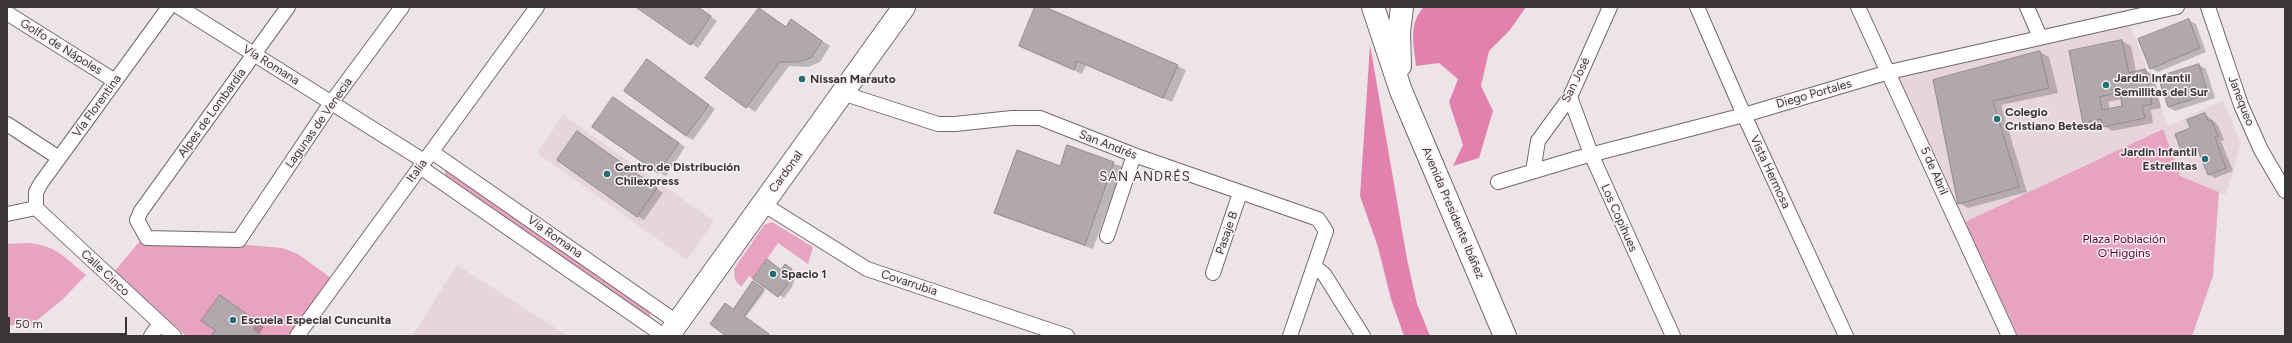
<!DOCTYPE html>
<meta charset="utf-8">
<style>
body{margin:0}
#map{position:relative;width:2292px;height:343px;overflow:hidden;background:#ede4e7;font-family:Figtree,sans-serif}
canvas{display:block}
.frame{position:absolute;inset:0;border:8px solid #3a3638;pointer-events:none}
.scale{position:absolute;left:8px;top:317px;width:119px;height:18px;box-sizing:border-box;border:2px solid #3a3638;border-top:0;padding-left:5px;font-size:12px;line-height:14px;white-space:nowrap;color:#3a3638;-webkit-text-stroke:3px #faf1f5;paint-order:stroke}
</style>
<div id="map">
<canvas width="2292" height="343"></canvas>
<div class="frame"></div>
<div class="scale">50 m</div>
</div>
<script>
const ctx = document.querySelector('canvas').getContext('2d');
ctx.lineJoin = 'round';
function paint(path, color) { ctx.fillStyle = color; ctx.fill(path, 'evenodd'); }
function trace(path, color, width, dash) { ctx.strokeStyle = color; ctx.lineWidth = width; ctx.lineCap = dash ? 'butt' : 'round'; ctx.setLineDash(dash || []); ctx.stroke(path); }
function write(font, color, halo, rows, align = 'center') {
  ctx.font = font + ' Figtree,sans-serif'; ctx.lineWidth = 3; ctx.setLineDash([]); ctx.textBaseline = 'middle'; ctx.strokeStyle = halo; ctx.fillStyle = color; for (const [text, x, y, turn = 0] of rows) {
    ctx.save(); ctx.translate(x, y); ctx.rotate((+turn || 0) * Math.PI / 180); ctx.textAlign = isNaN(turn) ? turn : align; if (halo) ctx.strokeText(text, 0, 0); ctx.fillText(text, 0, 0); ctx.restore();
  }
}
const built = new Path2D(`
 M2129 21 2168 126 2223 100 2241 143 2226 195 2180 176 2162 129 1965 222 1898 78Z
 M563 115 714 221 687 260 537 153Z
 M457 265 568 336H412Z`);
const green = new Path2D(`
 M2163 129 2180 176 2219 192 2213 276 2192 336H2018L1965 222Z
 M448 170 650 313V316H647L445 175V172Z
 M772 222 813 247 808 264 778 243 753 279 749 276 741 287 735 280 734 269 764 225Z
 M139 242 237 244 282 248 298 254 331 278 289 336H186L114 272Z
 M25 243C55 244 64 257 86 275L62 300 30 326 7 325V244Z`);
const forest = new Path2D(`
 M1424 7H1526L1510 30 1489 51 1481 86 1493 111 1479 158 1453 166 1463 145 1449 102 1458 79 1439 63 1416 66C1414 45 1408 23 1424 7Z
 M1370 45 1407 259 1417 304 1430 336H1404L1391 299 1378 247 1360 196Z`);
const shadow = new Path2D(`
 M638 7H698L717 21 698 48Z
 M1036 7H1042L1186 70 1172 102 1086 65 1082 74 1020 45Z
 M2188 20 2196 24 2206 52 2158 72 2151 68Z
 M800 26 830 46 820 62 808 67 789 66 755 112 706 78 787 28Z
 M2122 41 2131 46 2136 72 2145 70 2154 75 2161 108 2151 110 2153 123 2112 131 2103 125 2093 127 2084 122ZM2122 99 2123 107 2110 109 2108 102Z
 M2040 52 2049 57 2058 93 2001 105 2027 192 1968 208 1959 203 1934 80Z
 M648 60 715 109 693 140 686 136Z
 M2199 65 2206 69 2215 98 2175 111 2168 107Z
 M614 98 685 147 666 176 659 172Z
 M2205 114 2218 125 2224 140 2221 141 2233 171 2215 178 2208 174 2199 150 2189 154 2182 149 2191 129Z
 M584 137 663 193 644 220 637 216Z
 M1068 146 1123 167 1093 249 1004 217 995 212 1060 167Z
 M790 268 797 273 792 287 784 298 754 279Z
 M753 283 765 291 745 318 770 336H728L734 310Z
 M220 296 264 327 259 334 262 336H212L217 330Z`);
const building = new Path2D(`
 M636 7H698L711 16 691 45Z
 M1035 7H1045L1178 65 1163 98 1077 61 1074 70 1019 46Z
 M759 8 786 27 791 19 822 41 811 58 798 62H780L746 108 705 78Z
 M2189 19 2200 48 2150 69 2138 39Z
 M2122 40 2129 73 2145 69 2152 104 2142 106 2145 118 2103 127 2101 119 2083 123 2069 51ZM2120 93 2122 106 2102 110 2100 97Z
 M2040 51 2049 88 1993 101 2019 187 1958 204 1933 80Z
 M647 59 709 105 686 136 624 91Z
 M2199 64 2208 94 2168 107 2158 77Z
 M613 97 679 143 658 173 592 127Z
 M2205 113 2208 121 2212 120 2218 136 2215 137 2226 168 2208 175 2196 145 2181 150 2175 134 2190 128 2187 120Z
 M577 131 657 188 637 217 557 160Z
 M1067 145 1114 162 1085 245 994 213 1017 150 1060 166Z
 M767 259 781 270 785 264 792 269 787 285 778 297 753 279Z
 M753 281 764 289 744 316 769 334 768 336H726L710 324 725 303 733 309Z
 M220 295 258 322 253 329 262 336H211L215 330 201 321Z`);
const minor = new Path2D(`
 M179 7 424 161
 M288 7 141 211 137 220 147 238 239 240 331 103 402 7
 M1697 7 1744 115 1846 336
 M1858 7 2009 336
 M2027 7 2040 37
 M2208 7 2241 105 2261 150 2285 191
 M7 13 115 81
 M842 93 938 124H955L1012 118H1040L1134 155 1318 219 1326 231 1290 336
 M1570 97 1591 154 1673 336
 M7 124 59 158
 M432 152 678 323
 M420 167 664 336
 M1533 171 1538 141 1570 97 1610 7
 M1498 182 1578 158 1744 115 1889 72 2177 7
 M763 204 867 269 1067 336
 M36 208V192L41 183 169 7
 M36 208 174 336
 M7 214 36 208
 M1107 236 1134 155
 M1315 267 1324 274 1363 336
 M1213 273 1240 193
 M151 336 160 323
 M297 336 537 7`);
const primary = new Path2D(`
 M1373 7 1401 91 1505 336
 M1400 66 1399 32 1402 7
 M668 336 904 7`);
const markers = [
 [802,79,4,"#246f74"],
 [2106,85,4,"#246f74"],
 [1997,119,4,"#246f74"],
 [2205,159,4,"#246f74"],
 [607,174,4,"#246f74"],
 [773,274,4,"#246f74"],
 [233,320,4,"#246f74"]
];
const streetNames = [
 ["Golfo de Nápoles",61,47,32],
 ["Vía Romana",271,65,32],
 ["San José",1576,80,-64],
 ["Diego Portales",1814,94,-16],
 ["Janequeo",2241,101,69],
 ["Vía Florentina",97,106,-54],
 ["Alpes de Lombardía",212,113,-54],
 ["Lagunas de Venecia",319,123,-55],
 ["San Andrés",1108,145,21],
 ["Italia",417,171,-54],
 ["5 de Abril",1934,171,66],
 ["Cardonal",786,172,-54],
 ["Vista Hermosa",1770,172,65],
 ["Avenida Presidente Ibáñez",1453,213,67],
 ["Los Copihues",1619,218,66],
 ["Pasaje B",1227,233,-71],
 ["Vía Romana",555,237,35],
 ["Calle Cinco",105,273,43],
 ["Covarrubia",909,283,18]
];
const poiNames = [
 ["Jardin Infantil",2114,78],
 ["Semillitas del Sur",2114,92],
 ["Nissan Marauto",810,79],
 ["Colegio",2005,112],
 ["Cristiano Betesda",2005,126],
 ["Jardin Infantil",2197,152,"right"],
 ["Estrellitas",2197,166,"right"],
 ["Centro de Distribución",615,167],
 ["Chilexpress",615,181],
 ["Spacio 1",781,274],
 ["Escuela Especial Cuncunita",241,320]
];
const parkNames = [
 ["Plaza Población",2124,239],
 ["O'Higgins",2124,253]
];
const neighbourhoodNames = [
 ["SAN ANDRÉS",1145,177]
];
paint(built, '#e6d5db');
paint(green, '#e8a3c1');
paint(forest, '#e281ae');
paint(shadow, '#0003');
paint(building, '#b0a8ab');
trace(building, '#938b8e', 1);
trace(minor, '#71696c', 16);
trace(primary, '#71696c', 24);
trace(minor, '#fff', 14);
trace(primary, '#fff', 22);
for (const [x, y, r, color] of markers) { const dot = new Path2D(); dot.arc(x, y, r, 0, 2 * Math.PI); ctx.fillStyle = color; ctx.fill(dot); trace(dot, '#faf1f5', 1.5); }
write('12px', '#3a3638', '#faf1f5', streetNames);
write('bold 12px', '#3a3638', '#faf1f5', poiNames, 'left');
write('12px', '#580035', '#faf1f5', parkNames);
ctx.letterSpacing = '1px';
write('13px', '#3a3638', '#faf1f5', neighbourhoodNames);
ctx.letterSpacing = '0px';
</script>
